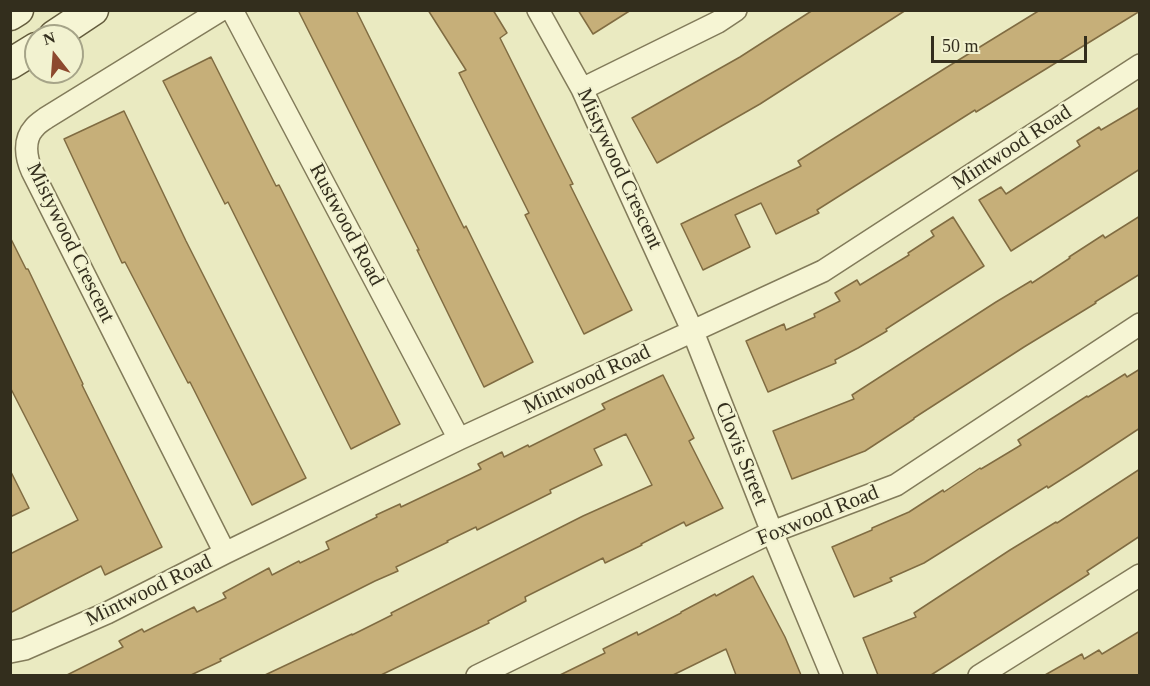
<!DOCTYPE html>
<style>
body{margin:0}
#map{position:relative;width:1150px;height:686px;overflow:hidden;background:#eaeac1;font-family:"Times New Roman",serif}
canvas{display:block}
.frame{position:absolute;inset:0;border:12px solid #332e1d;pointer-events:none}
.north{position:absolute;left:24px;top:24px;width:60px;height:60px;box-sizing:border-box;background:#f2f2d0;border:2px solid #a6a488;border-radius:50%;rotate:343deg;font-size:16px;font-weight:700;line-height:24px;text-align:center;color:#332e1d}
.north::after{content:'';display:block;margin:auto;width:21px;height:27px;background:#8d492e;clip-path:polygon(50% 0,100% 100%,50% 72%,0 100%)}
.scale{position:absolute;left:931px;top:36px;width:156px;height:27px;box-sizing:border-box;border:3px solid #332e1d;border-top:0;padding-left:8px;font-size:18px;line-height:21px;white-space:nowrap;color:#332e1d;-webkit-text-stroke:4px #f2f2d0;paint-order:stroke}
</style>
<div id="map">
<canvas width="1150" height="686"></canvas>
<div class="frame"></div>
<div class="north">N</div>
<div class="scale">50 m</div>
</div>
<script>
const ctx = document.querySelector('canvas').getContext('2d');
ctx.lineJoin = 'round';
function paint(path, color) { ctx.fillStyle = color; ctx.fill(path, 'evenodd'); }
function trace(path, color, width, dash) { ctx.strokeStyle = color; ctx.lineWidth = width; ctx.lineCap = dash ? 'butt' : 'round'; ctx.setLineDash(dash || []); ctx.stroke(path); }
function write(font, color, halo, rows, align = 'center') {
  ctx.font = font + ' "Times New Roman",serif'; ctx.lineWidth = 4.5; ctx.setLineDash([]); ctx.textBaseline = 'middle'; ctx.strokeStyle = halo; ctx.fillStyle = color; for (const [text, x, y, turn = 0] of rows) {
    ctx.save(); ctx.translate(x, y); ctx.rotate((+turn || 0) * Math.PI / 180); ctx.textAlign = isNaN(turn) ? turn : align; if (halo) ctx.strokeText(text, 0, 0); ctx.fillText(text, 0, 0); ctx.restore();
  }
}
const building = new Path2D(`
 M298 10H356L464 228 466 226 533 362 484 387 417 250H419Z
 M428 10H493L507 33 500 38 573 184 570 185 632 310 584 334 525 215 529 213 459 73 466 70Z
 M578 10H631L593 34Z
 M813 10H906L760 104 657 163 632 118 740 57Z
 M1040 10 1140 11 976 112 975 110 817 210 819 213 776 234 761 203 735 215 750 247 703 270 681 224 801 166 798 161 944 69Z
 M211 57 276 186 279 185 400 424 351 449 228 202 225 204 163 81Z
 M1140 107V169L1011 251 979 200 1001 187 1006 194 1080 146 1077 141 1099 127 1101 130Z
 M124 111 186 241 306 478 252 505 190 382 188 383 125 262 122 263 64 139Z
 M1140 216V274L1095 302 1096 303 1024 347 914 418V419L865 451 792 479 773 431 854 399 852 395 996 302 1031 281 1032 283 1070 258 1069 257 1103 235 1105 238Z
 M953 217 984 266 886 329 887 331 858 348 835 360 836 363 768 392 746 341 784 324 786 330 815 317 814 314 840 301 835 293 857 280 860 285 909 255 908 253 934 236 931 231Z
 M10 237 26 269H28L83 384 82 385 162 547 105 575 101 566 10 613V554L78 520 10 387Z
 M1140 369V428L1081 467 1048 488 1047 486 924 563 890 578 892 581 854 597 832 547 872 530V528L909 512 943 490 944 492 980 468 981 469 1021 445 1018 440 1087 396 1088 397 1125 374 1127 377Z
 M663 375 694 438 689 441 723 508 686 526 684 522 641 544 642 545 605 563 603 558 525 597 526 601 488 621 489 623 381 675H265L352 634V635L392 615 391 613 583 516 652 485 626 434 594 449 602 465 550 490 551 493 477 530 476 527 447 541 448 542 396 567 398 571 375 581 220 659 221 661 191 675H67L123 647 119 641 142 629 144 632 194 607 197 612 226 598 223 593 269 568 272 575 299 561 300 563 329 549 326 542 377 517 376 515 400 504 401 507 481 469 478 464 502 452 504 457 528 445 529 447 605 409 602 404Z
 M1140 469V536L1087 571 1089 574 931 675H878L863 638 916 617 914 613 1010 550 1056 522 1057 523Z
 M10 470 29 508 10 517Z
 M753 576 785 637 801 675H736L726 649 673 675H560L605 653 603 649 637 632 638 635 681 613V612L715 594 716 596Z
 M1140 631V675H1045L1082 654 1084 659 1099 650 1102 654Z`);
const street = new Path2D(`
 M221 10 46 118C42 121 37 124 34 128 23 140 26 158 32 171L225 553
 M232 10 459 439
 M538 10 582 89 693 332 772 532 832 676
 M582 89 718 22 736 10
 M10 652 25 649 107 613 225 553 459 439 823 271 1140 65
 M477 676 772 532 896 485 1140 324
 M979 676 1140 575`);
const secondary = new Path2D(`
 M10 15 18 10
 M54 36 93 10
 M10 64 36 48`);
const streetNames = [
 ["Mintwood Road",1012,148,-33],
 ["Mistywood Crescent",619,169,65],
 ["Rustwood Road",346,225,62],
 ["Mistywood Crescent",70,243,64],
 ["Mintwood Road",587,380,-25],
 ["Clovis Street",741,454,68],
 ["Foxwood Road",818,516,-22],
 ["Mintwood Road",149,591,-26]
];
paint(building, '#c6af79');
trace(building, '#806c42', 1.5);
trace(street, '#827b5a', 24);
trace(secondary, '#645c3d', 33);
trace(street, '#f6f5d4', 21);
trace(secondary, '#f6f5d4', 30);
write('21px', '#332e1d', '#f2f2d0', streetNames);
</script>
